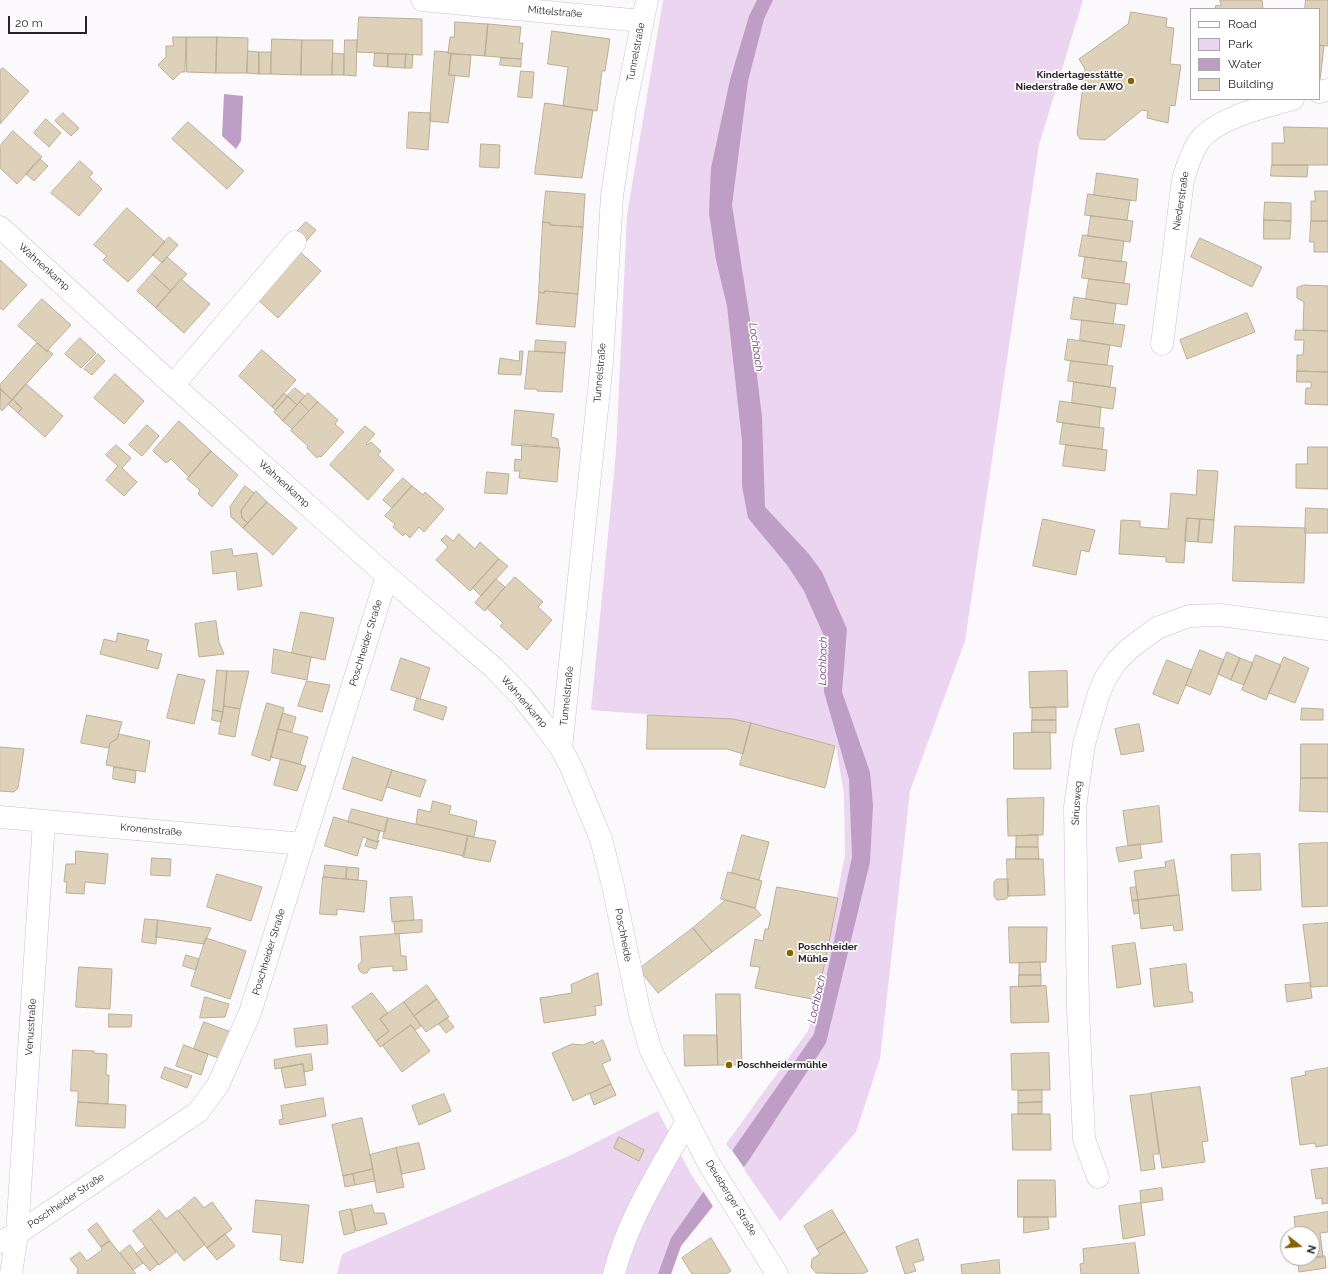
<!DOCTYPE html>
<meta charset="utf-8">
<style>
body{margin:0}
#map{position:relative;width:1328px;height:1274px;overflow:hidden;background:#fcf9fd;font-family:Raleway,sans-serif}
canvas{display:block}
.legend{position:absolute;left:1190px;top:8px;width:130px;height:92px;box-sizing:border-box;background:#fff;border:1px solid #a9a7aa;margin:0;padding:5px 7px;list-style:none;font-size:12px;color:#29222a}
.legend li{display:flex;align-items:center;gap:8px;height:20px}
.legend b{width:20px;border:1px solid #a9a7aa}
.north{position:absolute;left:1280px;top:1226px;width:40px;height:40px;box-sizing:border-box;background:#fff;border:1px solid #a9a7aa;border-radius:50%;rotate:107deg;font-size:11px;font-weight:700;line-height:16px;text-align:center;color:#29222a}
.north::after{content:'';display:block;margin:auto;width:14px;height:18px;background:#876300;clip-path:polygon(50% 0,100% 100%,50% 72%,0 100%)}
.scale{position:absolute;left:8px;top:16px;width:79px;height:18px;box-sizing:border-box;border:2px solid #29222a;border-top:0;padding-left:5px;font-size:12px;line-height:14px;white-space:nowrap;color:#29222a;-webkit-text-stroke:3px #fff;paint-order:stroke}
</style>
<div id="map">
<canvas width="1328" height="1274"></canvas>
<ul class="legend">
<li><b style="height:5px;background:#fff"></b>Road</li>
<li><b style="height:11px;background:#ebd5f0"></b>Park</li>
<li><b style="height:11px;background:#be9ec5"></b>Water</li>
<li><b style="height:11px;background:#ded1b9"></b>Building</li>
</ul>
<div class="north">N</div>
<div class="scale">20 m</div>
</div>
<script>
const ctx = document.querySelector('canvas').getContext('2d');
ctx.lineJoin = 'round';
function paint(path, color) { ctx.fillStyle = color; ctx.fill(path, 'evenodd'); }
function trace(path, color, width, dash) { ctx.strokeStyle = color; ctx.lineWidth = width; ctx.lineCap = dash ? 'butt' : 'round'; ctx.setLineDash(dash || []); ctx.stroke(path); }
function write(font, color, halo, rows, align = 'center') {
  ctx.font = font + ' Raleway,sans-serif'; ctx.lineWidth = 3.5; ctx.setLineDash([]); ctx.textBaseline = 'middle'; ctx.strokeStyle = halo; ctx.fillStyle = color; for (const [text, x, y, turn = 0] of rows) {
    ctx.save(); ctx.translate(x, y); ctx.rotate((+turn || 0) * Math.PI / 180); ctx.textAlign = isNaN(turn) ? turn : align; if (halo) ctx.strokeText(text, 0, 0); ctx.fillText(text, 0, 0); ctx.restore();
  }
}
const green = new Path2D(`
 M663 0H1083L1039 145 965 641 910 791 880 1059 856 1132 780 1221 726 1144 808 1031 817 1000 845 855 844 795 836 746 733 719 643 714 591 710 616 452 627 215Z
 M658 1111 692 1176 713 1207 681 1246 671 1274H337L342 1254 571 1155Z`);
const water = new Path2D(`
 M757 0H773L764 19 748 81 732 205 751 326 762 417 765 507 809 554 822 572 847 629 842 692 870 772 873 805 870 862 826 1043 747 1163 681 1246 671 1274H658L671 1238 814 1034 852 857 849 779 824 692V636L804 591 787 565 748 518 742 486V441L727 306 716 260 709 213 711 168 730 80 749 16Z
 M224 94 243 96 241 141 236 149 222 136Z`);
const pier = new Path2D(`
 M731 1149 745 1169 714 1208 703 1191Z`);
const building = new Path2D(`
 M1220 0H1262L1263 9H1216L1215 6 1221 5Z
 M1306 0H1328V46L1319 45V9H1305Z
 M1131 12 1167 18 1166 27 1174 28 1170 64 1181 65 1175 106 1170 105 1168 123 1147 118 1148 111 1142 110 1105 140 1080 139 1077 134 1085 69 1079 59 1128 24Z
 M359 17 422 19V55L357 52Z
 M455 22 488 24 485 56 448 53 450 37H454Z
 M488 24 521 27 519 43H523L521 59 485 56Z
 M552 31 610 39 605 71H602L597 111 563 106 568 67 548 64Z
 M173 37H186L185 72H181L173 80 158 65 166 57V46H173Z
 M187 37H217L216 73 187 72Z
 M217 37 248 38 247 73H216Z
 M272 39 302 40 301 75 271 74Z
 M302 40H333L332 75H301Z
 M345 40H357L356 76 344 75Z
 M1319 45 1324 46 1320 80H1319Z
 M248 51 259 52V74L247 73Z
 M435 51 448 52V53L451 54 449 75H455L448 123 430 121Z
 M259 52H271V74H259Z
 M333 53 344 54V75H332Z
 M375 53 388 54V67L374 66Z
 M388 54H406L405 68 388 67Z
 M406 54 413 55 412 68H405Z
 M451 54 471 55 469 77 449 75Z
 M501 58 521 59V67L500 65Z
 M3 68 29 91 0 124V70Z
 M521 71 534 72 532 98 518 97Z
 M545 103 593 110 582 178 535 174Z
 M409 112 431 113 428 150 407 148Z
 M63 113 79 128 71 136 55 121Z
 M46 119 61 133 49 147 34 133Z
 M188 122 244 171 227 189 172 139Z
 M1284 127 1328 128V165H1272V143H1284Z
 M13 131 42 157 17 184 0 168V146Z
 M481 144 500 145 499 168 480 167Z
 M40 159 48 166 34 181 26 174Z
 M80 161 93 173 89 177 102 189 79 216 51 193Z
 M1272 165H1308L1307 177 1271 176Z
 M1097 173 1138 179 1136 201 1094 195Z
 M546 191 585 194 583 227 550 225V223L543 222Z
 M1315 191H1328V221H1311V201H1315Z
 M1088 194 1130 200 1127 220 1085 215Z
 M1265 202 1291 203V221L1264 220Z
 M127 208 165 242 128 282 103 260 107 256 94 245Z
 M1091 216 1133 221 1130 242 1088 236Z
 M1264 220 1291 221 1290 239H1264Z
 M1311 221H1328V252H1314V242H1310Z
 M306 222 316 230 301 247 291 238Z
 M543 222 550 223V225L583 227 578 294 545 291 544 293 539 292Z
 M1083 235 1124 241 1121 262 1079 256Z
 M169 237 178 245 162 263 153 255Z
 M1200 238 1262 267 1252 287 1191 257Z
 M300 252 321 271 278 318 257 299Z
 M167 257 187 274 171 291 152 274Z
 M1085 257 1127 262 1124 283 1082 278Z
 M0 260 27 285 3 310 0 308Z
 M152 274 171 291 156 308 137 291Z
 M181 279 210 304 184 333 156 308Z
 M1089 279 1130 284 1127 305 1086 299Z
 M1304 285 1328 286V331L1303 330 1304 302 1297 298V288Z
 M545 291 578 294 575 327 536 324 539 292 544 293Z
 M1074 297 1116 304 1113 324 1071 319Z
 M42 299 71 325 47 351 18 326Z
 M1247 313 1255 332 1187 359 1180 340Z
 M1082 320 1125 325 1121 347 1080 340Z
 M1296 330 1328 331V372L1297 371V355H1303L1304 340H1295Z
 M80 338 96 353 81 368 65 354Z
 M1068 339 1110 345 1107 365 1065 360Z
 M536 340 566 342 565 353 535 351Z
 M37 343 47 352 48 350 53 354 12 400 0 389V385Z
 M262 350 296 380 272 407 239 376Z
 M520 351H523L521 375 498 374 500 358 519 361Z
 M529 351 565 353 562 392 537 391V389H525Z
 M98 354 105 361 92 375 84 369Z
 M1071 361 1113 366 1110 387 1068 381Z
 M1297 371 1328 372V405L1305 404 1306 388H1311V382H1297Z
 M115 374 144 401 124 424 94 398Z
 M1074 382 1116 388 1113 409 1072 403Z
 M26 384 63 416 45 437 18 413 22 408 13 399Z
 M295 388 305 396 297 405 287 396Z
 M1 389 12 400 2 411 0 408Z
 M308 393 318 402 309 411 300 402Z
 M284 394 288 396 276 410 272 407Z
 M288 396 297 405 283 421 274 412Z
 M12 400 22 408 18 413 8 404Z
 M1060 401 1101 407 1099 428 1057 422Z
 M300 402 309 411 292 429 283 421Z
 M318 402 338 420 335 424 344 432 321 457 319 456 317 458 307 448 308 446 291 431Z
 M515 410 554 414 551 437 558 439 559 448 512 445Z
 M179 421 211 451 189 477 171 459 166 463 153 451Z
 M1063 423 1104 428 1102 449 1060 444Z
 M147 425 159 436 142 456 129 445Z
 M365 426 375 434 366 444 367 445 371 442 381 451 378 455 394 470 368 500 330 465Z
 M522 444 560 448 557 482 519 478 520 471H514L515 459 521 460Z
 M116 445 131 458 122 468 137 482 124 496 106 480 118 466 106 455Z
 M1066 445 1107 450 1105 471 1063 466Z
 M1308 447H1328V489L1296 488V464H1307Z
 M211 451 238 475 212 507 198 494 200 490 187 479Z
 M1198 470 1218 471 1214 520 1187 518 1184 563 1166 562V557L1119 554 1121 520 1140 521V527L1168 529 1171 493 1196 495Z
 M487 472 509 474 507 494 485 493Z
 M403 478 412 486 392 508 383 500Z
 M245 486 254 493 241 511 242 518 248 523 243 528 231 517 230 507Z
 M412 486 423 495 425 492 444 509 424 532 419 527 410 538 405 533 403 536 393 527 395 524 385 516Z
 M256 491 267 502 248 523 242 518 241 511Z
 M267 502 297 528 273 555 243 528Z
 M1306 508 1328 509V533H1305Z
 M1187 518 1200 519 1198 542 1185 541Z
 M1043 519 1095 530 1089 552 1081 550 1076 575 1033 566Z
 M1200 519 1214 520 1212 543 1198 542Z
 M1235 526 1306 528 1304 583 1233 581Z
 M459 534 475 549 480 542 499 559 470 591 436 560 448 547 441 540 446 535 453 541Z
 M232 549 233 556 257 553 262 586 238 590 236 571 213 574 211 552Z
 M499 559 508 566 481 596 473 588Z
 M515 577 543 602 538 607 552 620 527 650 500 626 503 623 487 608Z
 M496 579 505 587 485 611 475 603Z
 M301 612 334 618 325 660 292 653Z
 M216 621 219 642 224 654 199 657 195 624Z
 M118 633 149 640 146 650 162 654 158 669 100 654 104 639 116 642Z
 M274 649 311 657 307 680 272 673Z
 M1200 650 1224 660 1210 695 1186 685Z
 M1227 652 1240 658 1231 680 1218 674Z
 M1256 655 1281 665 1266 700 1242 690Z
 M1284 657 1309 668 1295 703 1269 693Z
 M401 658 430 668 420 699 391 690Z
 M1240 658 1253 663 1244 685 1231 680Z
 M1167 660 1192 670 1178 704 1153 694Z
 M217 670 227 671 223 712 213 710Z
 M227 671H249L240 709 224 706Z
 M1067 671 1068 707 1030 708 1029 672Z
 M178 674 205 680 194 724 167 718Z
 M307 681 330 685 322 712 298 706Z
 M417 698 447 707 443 720 414 710Z
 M267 703 284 708 270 761 252 755Z
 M224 706 240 709 235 737 219 734Z
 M1056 707V720H1032V708Z
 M1302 708 1323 709V720H1301Z
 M213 710 223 712 221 722 212 720Z
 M283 713 296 717 292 732 278 729Z
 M87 715 122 722 117 739 110 743 109 748 81 743Z
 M648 715 733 719 751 723 743 754 727 749H647Z
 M1032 720H1056V733L1032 732Z
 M751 723 835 746 825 788 740 765Z
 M1139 724 1144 751 1121 755 1115 729Z
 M278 729 308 737 300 764 271 757Z
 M1014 733 1050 732 1051 769H1014Z
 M119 734 150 741 145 772 106 765 110 743 117 739Z
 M1301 744H1328V778H1301Z
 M0 747 24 749 18 788 14 792 0 791Z
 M353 757 392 770 382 801 343 789Z
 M281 759 306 766 297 791 274 785Z
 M114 767 136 771 135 783 113 779Z
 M392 770 426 780 420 797 387 787Z
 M1301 778H1328V812L1300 811Z
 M1044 798 1043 835 1008 836 1007 799Z
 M433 801 451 806 449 814 477 821 474 837 416 824 418 809 430 812Z
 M1159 806 1162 842 1128 846 1123 811Z
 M352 809 388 818 385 832 348 822Z
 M334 817 380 831 377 842 363 837 357 856 325 846Z
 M388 818 468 836 464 856 383 838Z
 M742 835 769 842 759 880 732 873Z
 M1038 835V847H1016V836Z
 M468 836 496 841 490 862 463 857Z
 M368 839 377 842 379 840 376 849 365 846Z
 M1328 843V906L1302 907 1299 844Z
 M1140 844 1142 858 1119 862 1116 848Z
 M1016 847H1038L1039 859H1016Z
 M76 851 108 854 105 884 85 882 84 894 66 893 67 882H64L66 864H75Z
 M1260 854 1261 890 1232 891 1231 855Z
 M152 858 171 859 170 876 151 875Z
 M1007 859H1043L1045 895 1008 896Z
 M1174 860 1179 895 1138 900 1134 871 1166 867 1165 862Z
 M325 865 347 867 346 879 324 877Z
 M347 867 359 868 358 880 346 879Z
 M728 872 762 881 755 908 721 899Z
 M217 874 262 887 251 921 207 907Z
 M323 877 367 881 364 912 337 909V915L320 914Z
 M997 879H1008L1009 896 1006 899 997 900 994 896V882Z
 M777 887 838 898 817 1000 755 988 760 967 750 966 755 939 763 941 765 929H768Z
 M1136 887 1138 900 1132 901 1130 888Z
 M1179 895 1183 930 1174 931 1173 925 1141 929 1138 900Z
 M412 897 414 920 392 922 390 898Z
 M726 900 755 908 761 915 712 952 693 928Z
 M1138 900 1139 913 1134 914 1132 901Z
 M145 919 158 920 156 944 142 942Z
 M158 920 211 928 204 944 156 937Z
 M422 920V932L395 934 394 922Z
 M1328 923V986L1311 987 1303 925Z
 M1009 927H1047L1046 962 1010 963Z
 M693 928 712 952 658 993 639 969Z
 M399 934 401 956H406L407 970 393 971V966L370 968 367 973H362L359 970 358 965 362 961 360 937Z
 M206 938 246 951 230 999 191 986Z
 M1135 943 1141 984 1117 988 1112 946Z
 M186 955 199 959 196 970 183 966Z
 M1040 962 1041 975H1019V963Z
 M1186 964 1189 992H1192L1193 1002 1154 1007 1150 969Z
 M79 967 112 969 110 1009 76 1007Z
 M598 973 602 1005 595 1006 596 1015 544 1023 540 998 572 993 571 985Z
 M1019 975H1041V986L1019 987Z
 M1310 983 1312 998 1287 1002 1285 985Z
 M427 985 437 999 414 1016 404 1002Z
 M1046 986 1049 1022 1011 1023 1010 987Z
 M372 993 388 1013 380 1019 389 1031 376 1041 352 1007Z
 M716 994H740L742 1065H718Z
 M205 997 229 1004 225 1017 200 1018Z
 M437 999 449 1017 426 1032 414 1016Z
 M404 1002 421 1026 415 1030 411 1025 380 1047 376 1041 389 1031 380 1019Z
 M109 1014 132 1015 131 1027H109Z
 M447 1018 454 1027 446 1033 439 1024Z
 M204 1022 231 1032 221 1059 194 1049Z
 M327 1025 328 1044 296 1047 294 1029Z
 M411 1025 430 1051 402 1072 383 1046Z
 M684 1035H717L718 1065 685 1066Z
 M603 1040 611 1060 602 1064 611 1084 573 1101 552 1053 572 1044 583 1045 593 1041 594 1044Z
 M184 1045 208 1054 201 1075 176 1066Z
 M73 1050 94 1051V1053L107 1054 106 1075H109L108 1104 78 1102V1091H71Z
 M1049 1053 1050 1090H1012L1011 1054Z
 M311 1054 313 1070 304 1072 303 1064 275 1069 274 1060Z
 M303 1064 306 1085 285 1088 281 1068Z
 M165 1067 192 1076 187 1088 161 1078Z
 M1328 1068V1145L1316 1147 1315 1143 1300 1145 1291 1078 1306 1075 1305 1072Z
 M611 1084 616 1095 594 1105 590 1094Z
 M1200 1087 1208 1141 1202 1142 1205 1162 1162 1168 1151 1093Z
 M1042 1090V1102L1018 1103V1091Z
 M444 1094 451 1111 419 1125 412 1106Z
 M1151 1094 1159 1154H1153L1155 1169 1141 1171 1130 1096Z
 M323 1098 326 1116 280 1125 279 1120 283 1119 281 1106Z
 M78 1102 126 1105 125 1128 76 1126Z
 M1042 1102V1114H1018V1103Z
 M1012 1114H1050L1051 1150H1013Z
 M362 1118 373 1169 343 1176 332 1125Z
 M619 1137 644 1150 639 1161 614 1148Z
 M419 1143 425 1169 402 1174 396 1148Z
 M396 1148 404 1187 377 1193 370 1155Z
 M1328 1168V1203L1322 1204V1198L1316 1199 1311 1170Z
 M373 1169 375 1181 355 1185 353 1174Z
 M353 1174 355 1185 345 1187 343 1176Z
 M1018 1180H1055L1056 1217H1018Z
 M1162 1188 1163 1200 1141 1203 1140 1191Z
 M195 1197 204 1208 212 1202 232 1229 207 1248 179 1211Z
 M256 1200 309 1205 303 1263 280 1260 282 1235 253 1232Z
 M1141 1203 1145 1235 1123 1239 1119 1206Z
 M372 1205 374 1213H384L387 1224 356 1231 351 1210Z
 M351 1209 355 1232 344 1235 339 1212Z
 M159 1210 166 1219 178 1210 205 1244 184 1261 150 1218Z
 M832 1210 845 1232 817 1249 804 1226Z
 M1328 1212V1232L1320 1233 1323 1257 1299 1260V1258H1312V1234H1296L1294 1217Z
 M1024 1217H1048L1049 1229 1024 1233Z
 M150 1218 176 1252 159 1265 133 1231Z
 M97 1223 110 1241 101 1247 88 1230Z
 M845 1232 868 1271 862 1274 816 1273 811 1267 812 1259 820 1254 817 1249Z
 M225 1234 235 1246 217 1260 207 1248Z
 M711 1238 731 1271 726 1274H692L682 1258Z
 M918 1239 924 1260 913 1263 916 1271 905 1274 896 1247Z
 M110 1241 136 1274H77L78 1269 70 1259 80 1252 87 1261 102 1250 101 1247Z
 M1135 1243 1139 1274H1081L1080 1264 1084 1263 1083 1249Z
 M130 1245 143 1263 133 1270 120 1253Z
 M145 1247 158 1264 150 1271 136 1254Z
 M1323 1256H1325L1326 1268 1299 1272 1297 1260Z
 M999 1260 1000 1274H962L961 1265Z`);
const minor = new Path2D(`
 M422 0 642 21
 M1319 92 1328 90
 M0 227 173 385 387 576 494 668 522 697 541 721 561 748 571 767 601 839 613 886 640 1014 651 1051 709 1164 777 1274
 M1162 344 1183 180C1187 166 1191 153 1199 141 1218 117 1265 107 1293 99
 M173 385 295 242
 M561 748 602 362 612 196 625 108 647 0
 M0 817 303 844
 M1098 1177 1084 1139 1078 1009 1075 807 1084 744 1099 693 1106 677 1117 661 1129 649 1157 628 1189 616 1220 615 1328 629
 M0 1242 17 1234 198 1112 218 1085 250 1013 387 576
 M11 1274 17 1234 44 821
 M614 1274C628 1218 660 1171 687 1121`);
const markers = [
 [1131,81,4,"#876300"],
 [790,953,4,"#876300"],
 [729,1065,4,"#876300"]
];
const streetNames = [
 ["Mittelstraße",555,12,5],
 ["Tunnelstraße",636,52,-79],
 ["Niederstraße",1181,201,-81],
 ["Wahnenkamp",44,267,42],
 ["Tunnelstraße",600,373,-85],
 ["Wahnenkamp",284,484,42],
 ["Poschheider Straße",366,643,-73],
 ["Tunnelstraße",567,696,-84],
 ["Wahnenkamp",524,702,49],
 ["Siriusweg",1077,803,-86],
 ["Kronenstraße",151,830,5],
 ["Poschheide",623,935,79],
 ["Poschheider Straße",269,952,-73],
 ["Venusstraße",31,1027,-86],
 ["Deusberger Straße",731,1198,58],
 ["Poschheider Straße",66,1201,-34]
];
const poiNames = [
 ["Kindertagesstätte",1123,75,"right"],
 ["Niederstraße der AWO",1123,87,"right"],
 ["Poschheider",798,947],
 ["Mühle",798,959],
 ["Poschheidermühle",737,1065]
];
const waterNames = [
 ["Lochbach",756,347,82],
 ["Lochbach",823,661,-89],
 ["Lochbach",817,999,-77]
];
paint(green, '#ebd5f0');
paint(water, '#be9ec5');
paint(pier, '#fcf9fd');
paint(building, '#ded1b9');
trace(building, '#baae97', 1);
trace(minor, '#cebdd2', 23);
trace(minor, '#fff', 22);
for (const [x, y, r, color] of markers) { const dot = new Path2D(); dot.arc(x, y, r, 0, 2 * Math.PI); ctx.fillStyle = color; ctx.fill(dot); trace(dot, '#fff', 1.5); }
write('10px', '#29222a', '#fff', streetNames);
write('bold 10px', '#29222a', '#fff', poiNames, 'left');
write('italic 11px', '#673d70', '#fff', waterNames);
</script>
